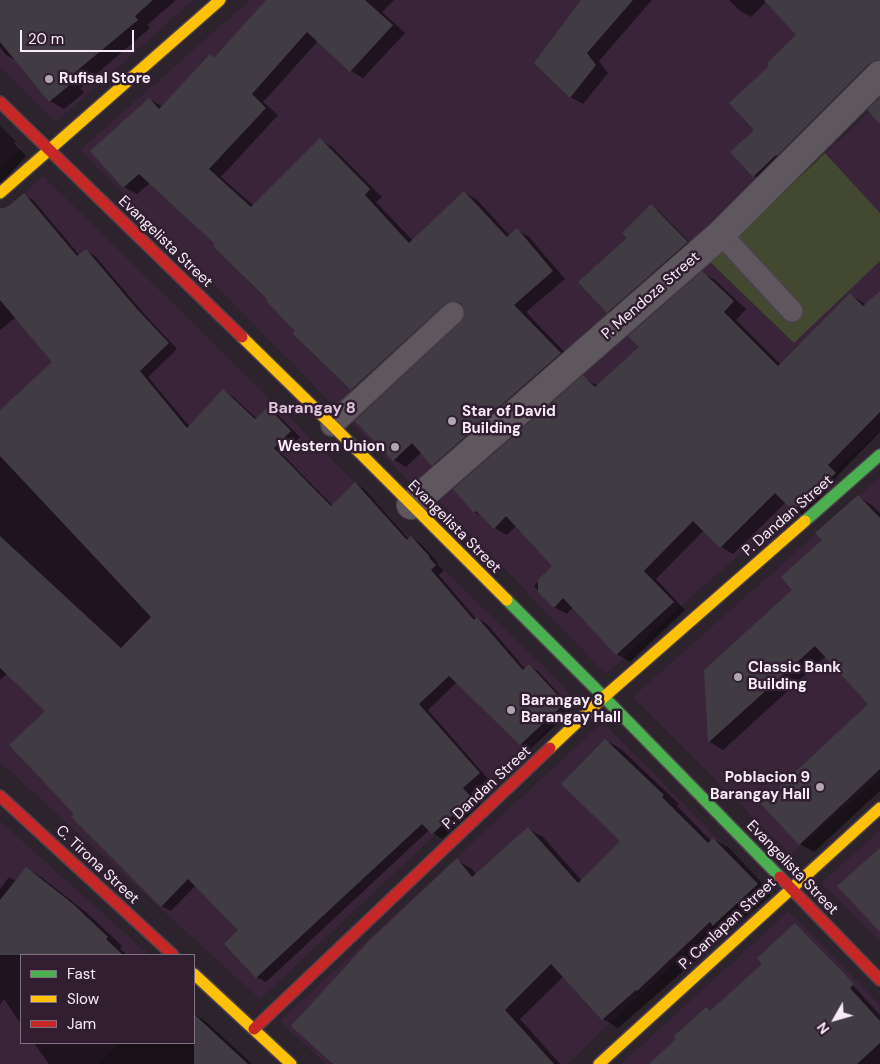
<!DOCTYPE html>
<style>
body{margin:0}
#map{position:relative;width:880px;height:1064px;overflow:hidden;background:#2d232d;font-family:"DM Sans",sans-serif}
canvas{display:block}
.legend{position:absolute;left:20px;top:954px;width:175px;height:90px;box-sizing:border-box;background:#311f31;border:1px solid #807180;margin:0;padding:6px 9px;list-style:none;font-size:15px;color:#f7ebf7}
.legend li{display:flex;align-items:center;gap:10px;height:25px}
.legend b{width:25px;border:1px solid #807180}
.north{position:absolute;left:810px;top:994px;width:50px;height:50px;-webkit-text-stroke:4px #311f31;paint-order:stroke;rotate:232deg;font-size:14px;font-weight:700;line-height:20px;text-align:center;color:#f7ebf7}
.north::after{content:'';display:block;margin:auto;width:18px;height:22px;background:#f7ebf7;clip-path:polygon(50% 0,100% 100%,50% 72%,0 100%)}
.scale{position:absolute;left:20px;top:30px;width:114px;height:22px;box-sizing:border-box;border:2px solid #f7ebf7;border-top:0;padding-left:6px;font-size:15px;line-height:18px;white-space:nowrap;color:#f7ebf7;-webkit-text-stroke:4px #311f31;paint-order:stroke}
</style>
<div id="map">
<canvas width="880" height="1064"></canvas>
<ul class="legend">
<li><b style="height:6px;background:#4caf50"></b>Fast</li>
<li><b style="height:6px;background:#ffc107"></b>Slow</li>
<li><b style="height:6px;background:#c62828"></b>Jam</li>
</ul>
<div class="north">N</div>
<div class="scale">20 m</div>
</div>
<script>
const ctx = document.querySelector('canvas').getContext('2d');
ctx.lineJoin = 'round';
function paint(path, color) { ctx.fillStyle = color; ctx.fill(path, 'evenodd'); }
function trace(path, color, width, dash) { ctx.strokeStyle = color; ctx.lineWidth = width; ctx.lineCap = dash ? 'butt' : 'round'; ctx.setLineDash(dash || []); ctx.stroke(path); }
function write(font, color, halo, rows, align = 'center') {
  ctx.font = font + ' "DM Sans",sans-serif'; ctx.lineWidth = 5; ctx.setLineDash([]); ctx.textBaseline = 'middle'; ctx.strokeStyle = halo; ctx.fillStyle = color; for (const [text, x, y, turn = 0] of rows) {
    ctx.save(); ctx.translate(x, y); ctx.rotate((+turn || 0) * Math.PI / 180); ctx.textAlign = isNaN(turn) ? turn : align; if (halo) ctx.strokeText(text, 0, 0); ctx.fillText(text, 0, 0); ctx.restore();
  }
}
const built = new Path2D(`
 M0 0H193L56 122 0 67Z
 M250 0H880V68L422 494 80 150Z
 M869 112 880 123V213L825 153Z
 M0 127 22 149 0 168Z
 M43 176 578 701 260 999 0 762V215Z
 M880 261V431L682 605 606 674 439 501 710 262 794 343Z
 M880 477V776L791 855 633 697Z
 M603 722 760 882 567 1064H326L280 1021Z
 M0 821 149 955H21V1043H119L99 1064H0Z
 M880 831V941L821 883Z
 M789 911 880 1005V1064H621Z`);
const green = new Path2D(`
 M825 153 880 213V261L794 343 710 262Z`);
const shadow = new Path2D(`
 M0 0H176L147 25 150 28 80 88 84 93 64 109 50 101 17 61 6 55 0 47Z
 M268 0H394L382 12 405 33 363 78 351 71 318 41 263 102 278 115 221 177 254 206 320 140 332 147 382 197 376 202 413 241 464 192 477 200 510 236 517 230 529 237 565 279 526 312 573 361 446 472 433 465 422 452 406 467 394 460 466 317 465 308 457 311 364 397 352 389 294 333 297 331 270 300 216 244 150 183 137 194 124 187 92 151 149 99 163 107 215 59Z
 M583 0H652L599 61 608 73 583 104 570 97Z
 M729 0H880V72L766 183 754 176 756 130 771 66 798 35 767 1 751 17 739 10Z
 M0 126 16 142 14 143 26 156 0 185Z
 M24 195 33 200 80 256 86 251 95 256 146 316 177 349 148 377 190 427 223 391 232 396 257 419 268 409 277 414 300 437 282 454 333 506 355 484 364 489 409 539 411 538 420 543 438 563 437 564 444 570 439 575 476 619 477 618 487 624 525 669 529 666 538 671 573 709 530 749 521 744 457 682 428 710 488 779 471 793 481 804 442 839 433 833 429 830 266 982 257 977 240 930 196 885 171 911 161 906 76 814 46 711 7 674 0 680V412L54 362 16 317 0 330V209H4L11 206Z
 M651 206 658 210 694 247 614 316 608 312 628 238Z
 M702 273 715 280 746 309 736 320 781 365 850 295 862 302 866 305 880 293V432L840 473 806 517 794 510 786 502 733 554 721 547 704 530 656 579 685 610 630 662 617 654 573 607 567 614 554 607 534 586 553 566 516 526 507 535 494 528 485 518 474 512 583 377 598 386 641 347Z
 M858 497 872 505 880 513V791L814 852 800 844 870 704 826 656 723 750 710 742 705 671 794 590 823 540Z
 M605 740 621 749 679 804 677 806 711 841 714 839 729 848 763 884 762 885 771 895 618 1028 603 1019 564 976 520 1019 560 1064H335L457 860 472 869 476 874 528 829 543 837 582 881 622 841Z
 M26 868 41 877 87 913 122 946 120 948 127 955H21V1024L4 999 0 1005V889L9 877 16 881Z
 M793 927 808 936 880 1015V1064H651L764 964Z
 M194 1014 205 1021 252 1064H49L34 1043H194Z`);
const building = new Path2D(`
 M0 0H153L135 16 138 20 67 79 71 84 49 102 0 42Z
 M266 0H365L393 25 350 72 307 32 252 94 266 108 209 169 251 207 320 138 370 189 365 195 409 243 464 191 507 237 517 228 553 271 514 305 561 353 432 466 412 443 393 461 355 421 461 322 465 317V311L462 304 456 301H451L445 304 351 390 293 334 295 331 266 301 268 300 213 246 215 244 139 174 123 188 90 151 149 98 159 109 210 54 214 58Z
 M581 0H633L587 53 596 65 570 98 534 63Z
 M764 0H880V60H876L869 64 777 156 776 155 753 177 730 152 754 130 729 103 769 66 767 63 796 35Z
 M880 97V124L867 110Z
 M24 193 77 256 86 249 137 309 169 343 140 371 187 428 223 389 255 419 268 407 291 431 274 448 331 506 355 482 407 540 411 536 430 557 429 558 436 565 431 570 474 620 477 617 523 670 529 664 565 703 520 745 449 676 419 704 480 773 463 788 472 798 432 834 422 824 256 978 224 944 238 930 188 879 161 907 71 817 74 814 9 745 45 711 0 668V536L121 648 151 617 0 456V410L52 362 0 300V208H4L10 205Z
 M651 204 688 242 607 313 578 282 627 238 622 233Z
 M702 271 734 301 724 312 778 366 850 293 863 306 880 291V412L828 465 836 473 793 511 775 493 720 548 693 521 644 571 674 602 616 655 563 598 554 608 538 592V580L552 566 506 516 494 529 476 511 474 513 453 489 583 375 595 387 639 347 628 336Z
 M858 495 880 518V769L799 845 761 804 868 704 815 646 708 743 704 670 792 590 781 577 822 540 815 533Z
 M605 739 664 795 662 797 708 843 713 838 758 884 720 919 713 926 710 922 637 991 636 990 602 1020 551 964 505 1010 554 1064H333L291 1026 369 941 457 858 472 877 528 827 578 883 620 841 561 784Z
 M880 848V932L837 886Z
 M26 867 72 903 108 937 106 939 123 955H0V900Z
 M795 923 854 984 850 988 880 1021V1043L857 1064H649L676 1039 674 1036 706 1007 710 1011 762 964 757 958Z
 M194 1014 248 1064H194Z`);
const lane = new Path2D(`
 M721 234 792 311
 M332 425 453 313`);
const street = new Path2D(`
 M411 505 721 234 880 75`);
const fast = new Path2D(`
 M805 521 880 455
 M507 600 604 697 780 877`);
const slow = new Path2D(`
 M0 193 220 0
 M242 337 332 425 507 600
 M550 748 604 697 805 521
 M194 974 291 1064
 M599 1064 880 808`);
const jam = new Path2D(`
 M0 102 242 337
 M0 796 173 955
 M780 877 880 980
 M254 1029 550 748`);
const markers = [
 [49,79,5,"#b0a5b0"],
 [452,421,5,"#b0a5b0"],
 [395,447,5,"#b0a5b0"],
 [738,677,5,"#b0a5b0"],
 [511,710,5,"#b0a5b0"],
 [820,787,5,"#b0a5b0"]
];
const poiNames = [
 ["Rufisal Store",59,79],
 ["Star of David",462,412],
 ["Building",462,429],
 ["Western Union",385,447,"right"],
 ["Classic Bank",748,668],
 ["Building",748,685],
 ["Barangay 8",521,701],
 ["Barangay Hall",521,718],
 ["Poblacion 9",810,778,"right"],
 ["Barangay Hall",810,795,"right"]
];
const streetNames = [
 ["Evangelista Street",165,242,44],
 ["P. Mendoza Street",651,296,-41],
 ["P. Dandan Street",788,516,-41],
 ["Evangelista Street",454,527,45],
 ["P. Dandan Street",487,788,-43],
 ["C. Tirona Street",97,865,43],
 ["Evangelista Street",792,868,46],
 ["P. Canlapan Street",728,924,-43]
];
const neighbourhoodNames = [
 ["Barangay 8",312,409]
];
paint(built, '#392439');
paint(green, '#434930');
paint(shadow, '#0007');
paint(building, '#413b44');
trace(lane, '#4a414a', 24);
trace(street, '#4a414a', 30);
trace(fast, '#4a414a', 14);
trace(slow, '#4a414a', 14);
trace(jam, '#4a414a', 14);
trace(lane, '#5e575e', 21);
trace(street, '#5e575e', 28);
trace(fast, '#4caf50', 11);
trace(slow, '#ffc107', 11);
trace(jam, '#c62828', 11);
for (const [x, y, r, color] of markers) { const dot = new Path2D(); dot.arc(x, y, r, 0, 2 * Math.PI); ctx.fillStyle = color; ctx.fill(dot); trace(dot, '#311f31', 2); }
write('bold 15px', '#f7ebf7', '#311f31', poiNames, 'left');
write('15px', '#f7ebf7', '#311f31', streetNames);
write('bold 16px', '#dec6dd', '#311f31', neighbourhoodNames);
</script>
